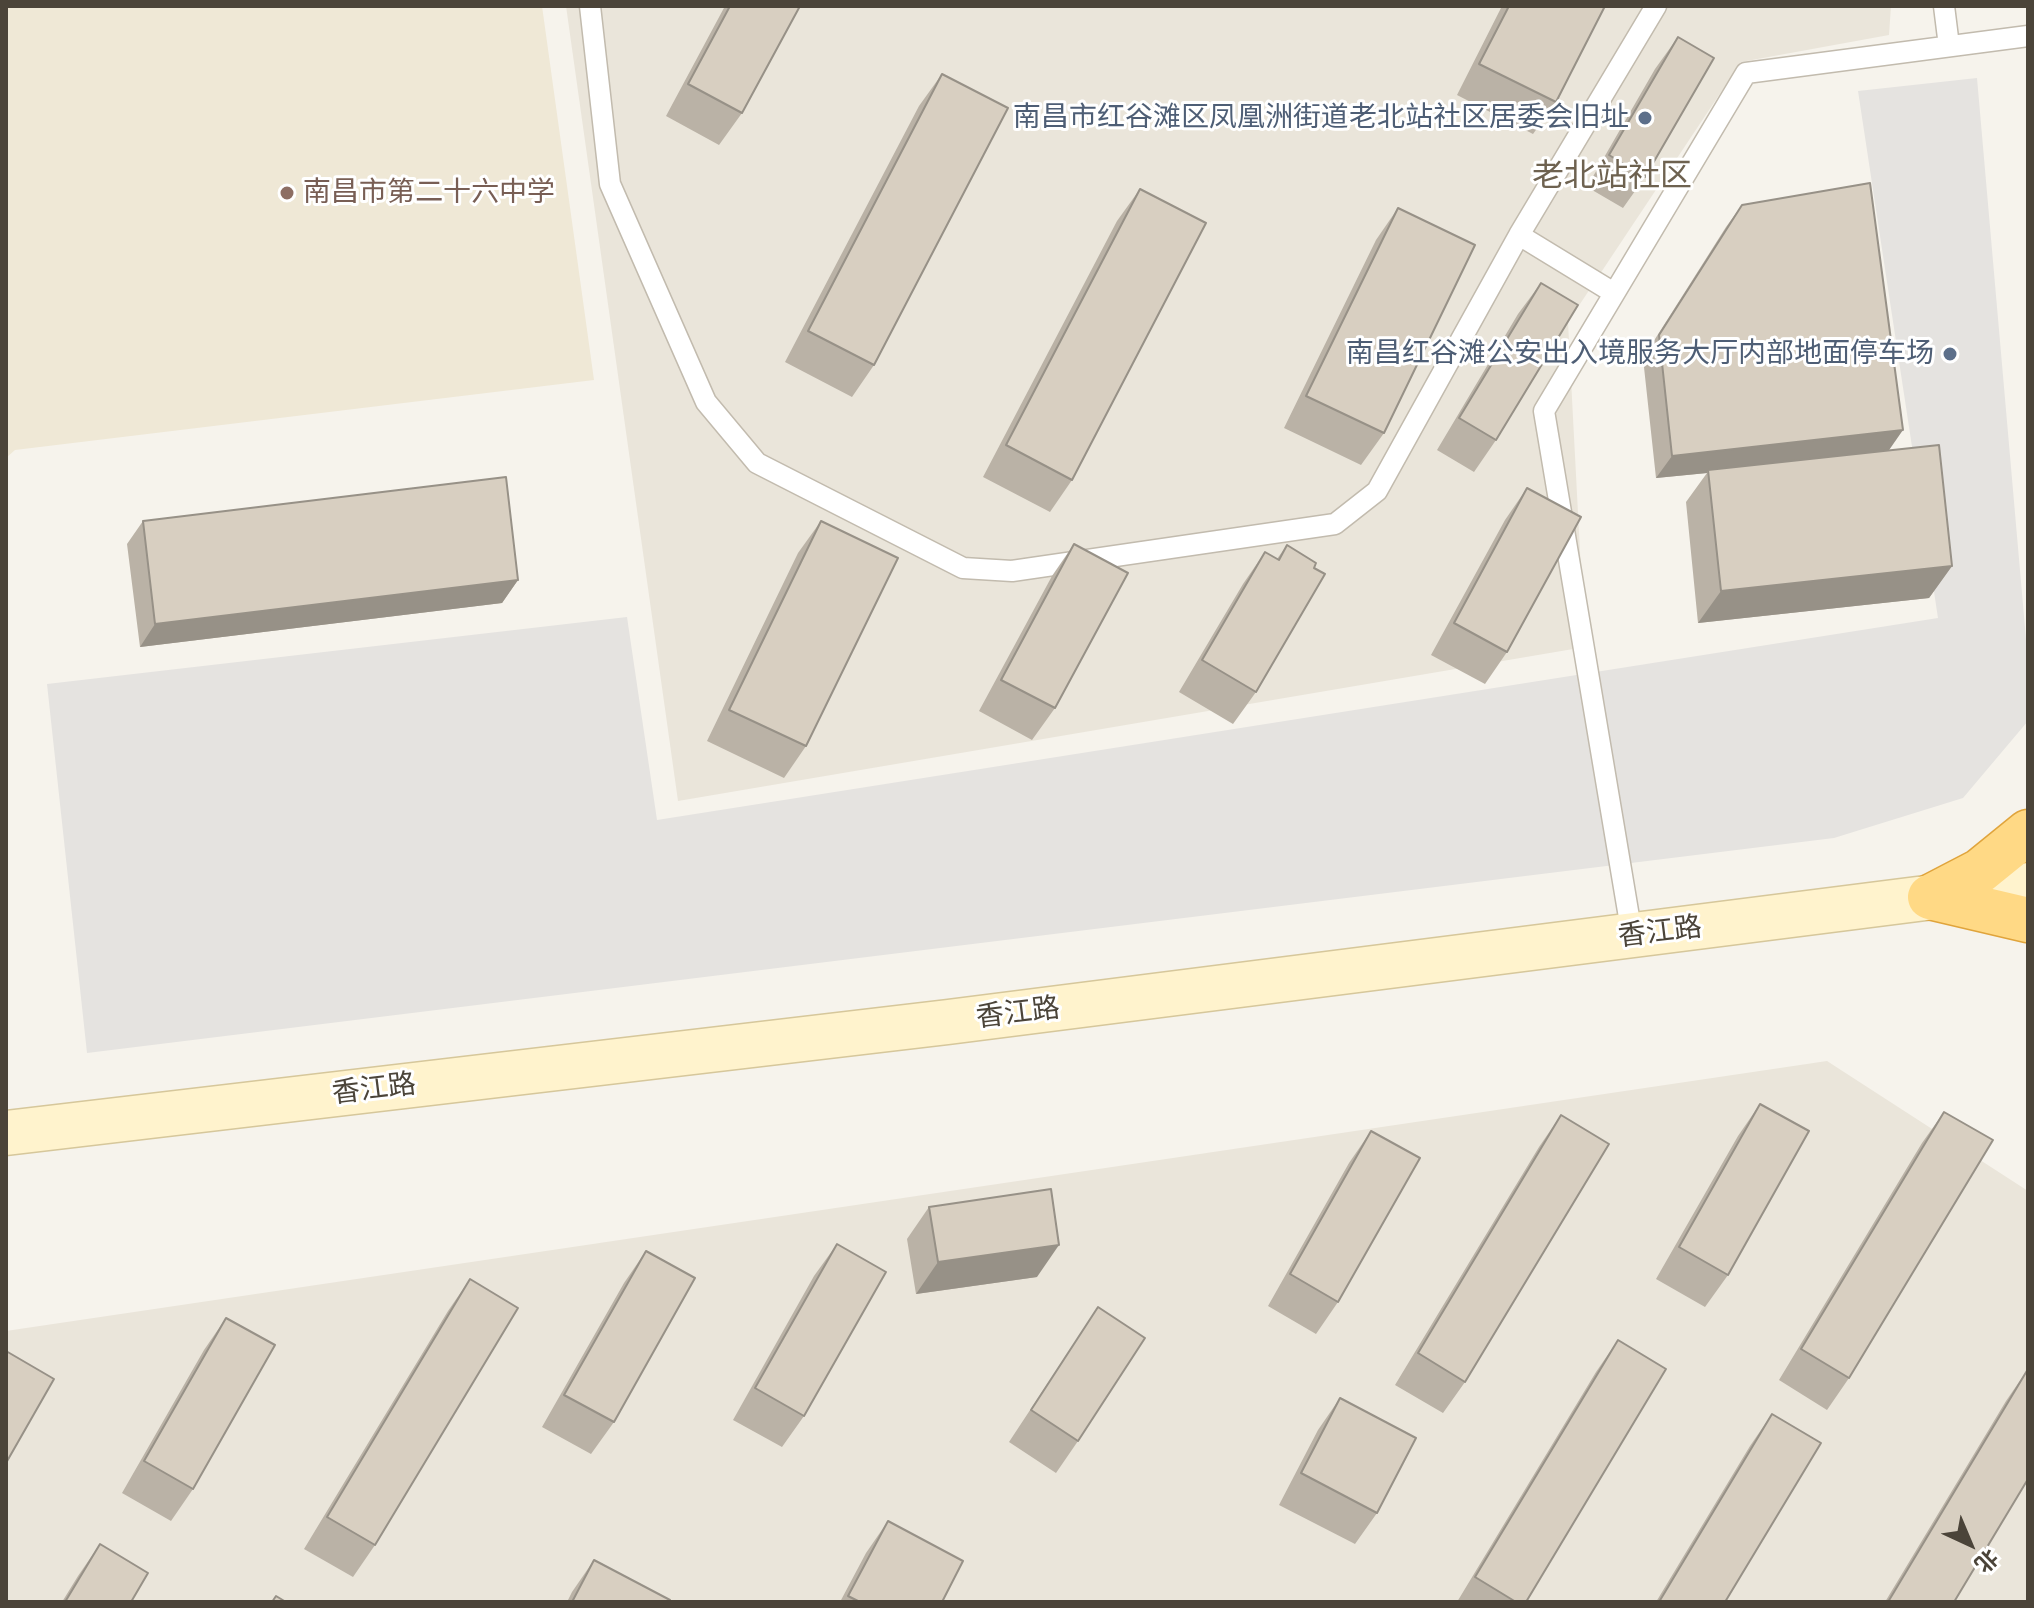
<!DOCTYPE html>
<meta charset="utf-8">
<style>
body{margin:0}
#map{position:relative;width:2034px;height:1608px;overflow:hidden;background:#f6f3ec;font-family:Raleway,"Noto Sans SC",sans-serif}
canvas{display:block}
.frame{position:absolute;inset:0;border:8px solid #4b4439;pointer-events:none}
.north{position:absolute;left:1930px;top:1504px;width:80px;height:80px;-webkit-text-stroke:6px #fff;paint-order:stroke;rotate:136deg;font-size:22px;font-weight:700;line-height:32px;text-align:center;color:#4b4439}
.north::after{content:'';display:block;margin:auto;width:28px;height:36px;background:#4b4439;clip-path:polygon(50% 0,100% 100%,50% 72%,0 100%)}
</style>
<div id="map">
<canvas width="2034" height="1608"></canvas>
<div class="frame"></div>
<div class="north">北</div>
</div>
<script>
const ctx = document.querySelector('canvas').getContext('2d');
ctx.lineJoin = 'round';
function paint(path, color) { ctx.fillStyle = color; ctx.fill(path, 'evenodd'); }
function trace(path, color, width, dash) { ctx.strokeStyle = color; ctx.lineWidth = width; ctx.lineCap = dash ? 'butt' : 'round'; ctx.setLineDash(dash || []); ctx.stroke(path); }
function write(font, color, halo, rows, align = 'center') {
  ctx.font = font + ' Raleway,"Noto Sans SC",sans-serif'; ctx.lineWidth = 6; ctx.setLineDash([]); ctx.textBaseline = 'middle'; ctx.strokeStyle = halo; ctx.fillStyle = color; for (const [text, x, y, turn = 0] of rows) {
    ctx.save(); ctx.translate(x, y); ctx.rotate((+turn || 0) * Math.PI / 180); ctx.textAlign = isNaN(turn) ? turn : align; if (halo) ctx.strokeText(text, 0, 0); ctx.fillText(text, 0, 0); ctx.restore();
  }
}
const residential = new Path2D(`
 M566 6H1891L1889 35 1741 62 1568 322 1585 647 678 801Z
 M1827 1061 2028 1191V1602H6V1331Z`);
const education = new Path2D(`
 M6 6H542L594 380 15 450 6 458Z`);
const parking = new Path2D(`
 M1977 78 2028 662V721L1963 798 1834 838 87 1053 47 684 627 617 657 820 1938 618 1858 91Z`);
const service = new Path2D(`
 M590 6 610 184 706 402 757 463 963 568 1012 571 1335 524 1377 491 1519 235 1656 6
 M1944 6 1949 46
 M1519 235 1614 293
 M1632 935 1544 411 1746 73 2028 36`);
const secondary = new Path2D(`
 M6 1133 948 1022 2028 885`);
const trunk = new Path2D(`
 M1930 897 1980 871 2028 832
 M1930 897 2028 920`);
const wall = new Path2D(`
 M725 6H800L742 113 719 145 666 116Z
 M1502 6H1605L1556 102 1533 134 1457 95Z
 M1678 37 1645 177 1623 208 1587 187 1655 69Z
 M942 74 874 365 852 397 785 362 919 106Z
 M1140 189 1072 480 1050 512 983 477 1117 221Z
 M1742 205 1889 451 1952 566 1929 598 1698 623 1686 502 1707 473 1656 478 1643 358 1726 227Z
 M1398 208 1384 433 1361 465 1284 428 1376 240Z
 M1541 283 1496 440 1474 472 1437 450 1518 314Z
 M1527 488 1507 652 1485 684 1431 655 1505 520Z
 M143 521 518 580 502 603 140 647 127 544Z
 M821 521 806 746 784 778 707 741 798 553Z
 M1074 544 1055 708 1032 740 979 711 1052 576Z
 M1287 545 1256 692 1233 724 1179 692 1243 584 1265 552 1277 559Z
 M1760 1104 1728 1275 1705 1307 1656 1279 1738 1136Z
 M1944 1112 1849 1378 1827 1410 1779 1380 1922 1143Z
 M1561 1115 1465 1382 1443 1413 1395 1385 1539 1147Z
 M1371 1131 1338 1302 1316 1334 1268 1306 1349 1163Z
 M929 1207 1037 1277 916 1294 907 1239Z
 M837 1244 804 1416 782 1447 733 1420 814 1276Z
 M646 1251 614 1422 591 1454 542 1427 624 1283Z
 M470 1279 375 1545 353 1577 304 1549 448 1311Z
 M1098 1307 1078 1441 1056 1473 1009 1442Z
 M226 1318 193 1489 171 1521 122 1493 204 1350Z
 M1618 1340 1526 1602H1457L1596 1372Z
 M2028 1369 1954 1602H1885L2006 1401Z
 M1340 1398 1377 1513 1355 1544 1279 1505 1318 1430Z
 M1772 1414 1725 1602H1656L1750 1446Z
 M888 1521 942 1602H840L866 1553Z
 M100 1544 131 1602H62L78 1576Z
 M594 1560 668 1602H567L572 1592Z`);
const shadedWall = new Path2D(`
 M1903 430 1887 453 1708 470 1707 473 1656 478 1672 456Z
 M1952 566 1929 598 1698 623 1721 591Z
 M518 580 502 603 140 647 155 624Z
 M1059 1245 1037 1277 916 1294 938 1262Z`);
const building = new Path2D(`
 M730 6H800L742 113 688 84Z
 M1509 6H1605L1556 102 1479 64Z
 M1678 37 1714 58 1645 177 1609 155Z
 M942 74 1008 108 874 365 808 331Z
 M1870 183 1903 430 1672 456 1659 335 1742 205Z
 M1140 189 1206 223 1072 480 1006 445Z
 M1398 208 1475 245 1384 433 1306 396Z
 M1541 283 1578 305 1496 440 1459 418Z
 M1939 445 1952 566 1721 591 1708 470Z
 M506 477 518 580 155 624 143 521Z
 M1527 488 1581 517 1507 652 1454 623Z
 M821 521 898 558 806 746 729 710Z
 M1074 544 1128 573 1055 708 1001 680Z
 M1287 545 1316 563 1314 568 1325 574 1256 692 1202 660 1265 552 1279 560Z
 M1760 1104 1809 1131 1728 1275 1679 1247Z
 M1944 1112 1993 1140 1849 1378 1801 1349Z
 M1561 1115 1609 1144 1465 1382 1418 1353Z
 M1371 1131 1420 1158 1338 1302 1290 1274Z
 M1051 1189 1059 1245 938 1262 929 1207Z
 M837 1244 886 1272 804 1416 755 1388Z
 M646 1251 695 1278 614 1422 564 1395Z
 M470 1279 518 1308 375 1545 327 1517Z
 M1098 1307 1145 1338 1078 1441 1031 1410Z
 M226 1318 275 1345 193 1489 144 1461Z
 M1618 1340 1666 1369 1526 1602H1516L1475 1577Z
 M6 1351 54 1379 6 1463Z
 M2028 1369V1479L1954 1602H1888Z
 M1340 1398 1416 1438 1377 1513 1301 1473Z
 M1772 1414 1821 1443 1725 1602H1659Z
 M888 1521 963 1561 942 1602H860L848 1596Z
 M100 1544 148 1573 131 1602H65Z
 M594 1560 670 1600 668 1602H572Z
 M276 1596 286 1602H272Z`);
const markers = [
 [1645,118,8,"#5c6f8a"],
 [287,193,8,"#8d6e63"],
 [1950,354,8,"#5c6f8a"]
];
const serviceNames = [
 ["南昌市红谷滩区凤凰洲街道老北站社区居委会旧址",1629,118],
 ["南昌红谷滩公安出入境服务大厅内部地面停车场",1934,354]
];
const educationNames = [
 ["南昌市第二十六中学",303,193]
];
const streetNames = [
 ["香江路",1660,932,-7],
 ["香江路",1018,1013,-7],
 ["香江路",374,1089,-7]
];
const quarterNames = [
 ["老北站社区",1612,176]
];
paint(residential, '#eae5da');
paint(education, '#efe8d6');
paint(parking, '#e5e3e0');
trace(service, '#c2bbae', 23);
trace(secondary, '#d6c79b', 47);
trace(trunk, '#e0a43c', 47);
trace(service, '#fff', 20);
trace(secondary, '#fff3cd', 44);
trace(trunk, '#ffd985', 44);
paint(wall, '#bab2a6');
paint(shadedWall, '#979187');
paint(building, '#d8cfc1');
trace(building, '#979187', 2);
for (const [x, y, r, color] of markers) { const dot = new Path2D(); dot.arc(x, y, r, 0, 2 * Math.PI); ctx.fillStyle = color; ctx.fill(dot); trace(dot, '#fff', 3); }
write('28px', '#4e5e75', '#fff', serviceNames, 'right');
write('28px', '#785e54', '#fff', educationNames, 'left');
write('28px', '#4b4439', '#fff', streetNames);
write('32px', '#6e6250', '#fff', quarterNames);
</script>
